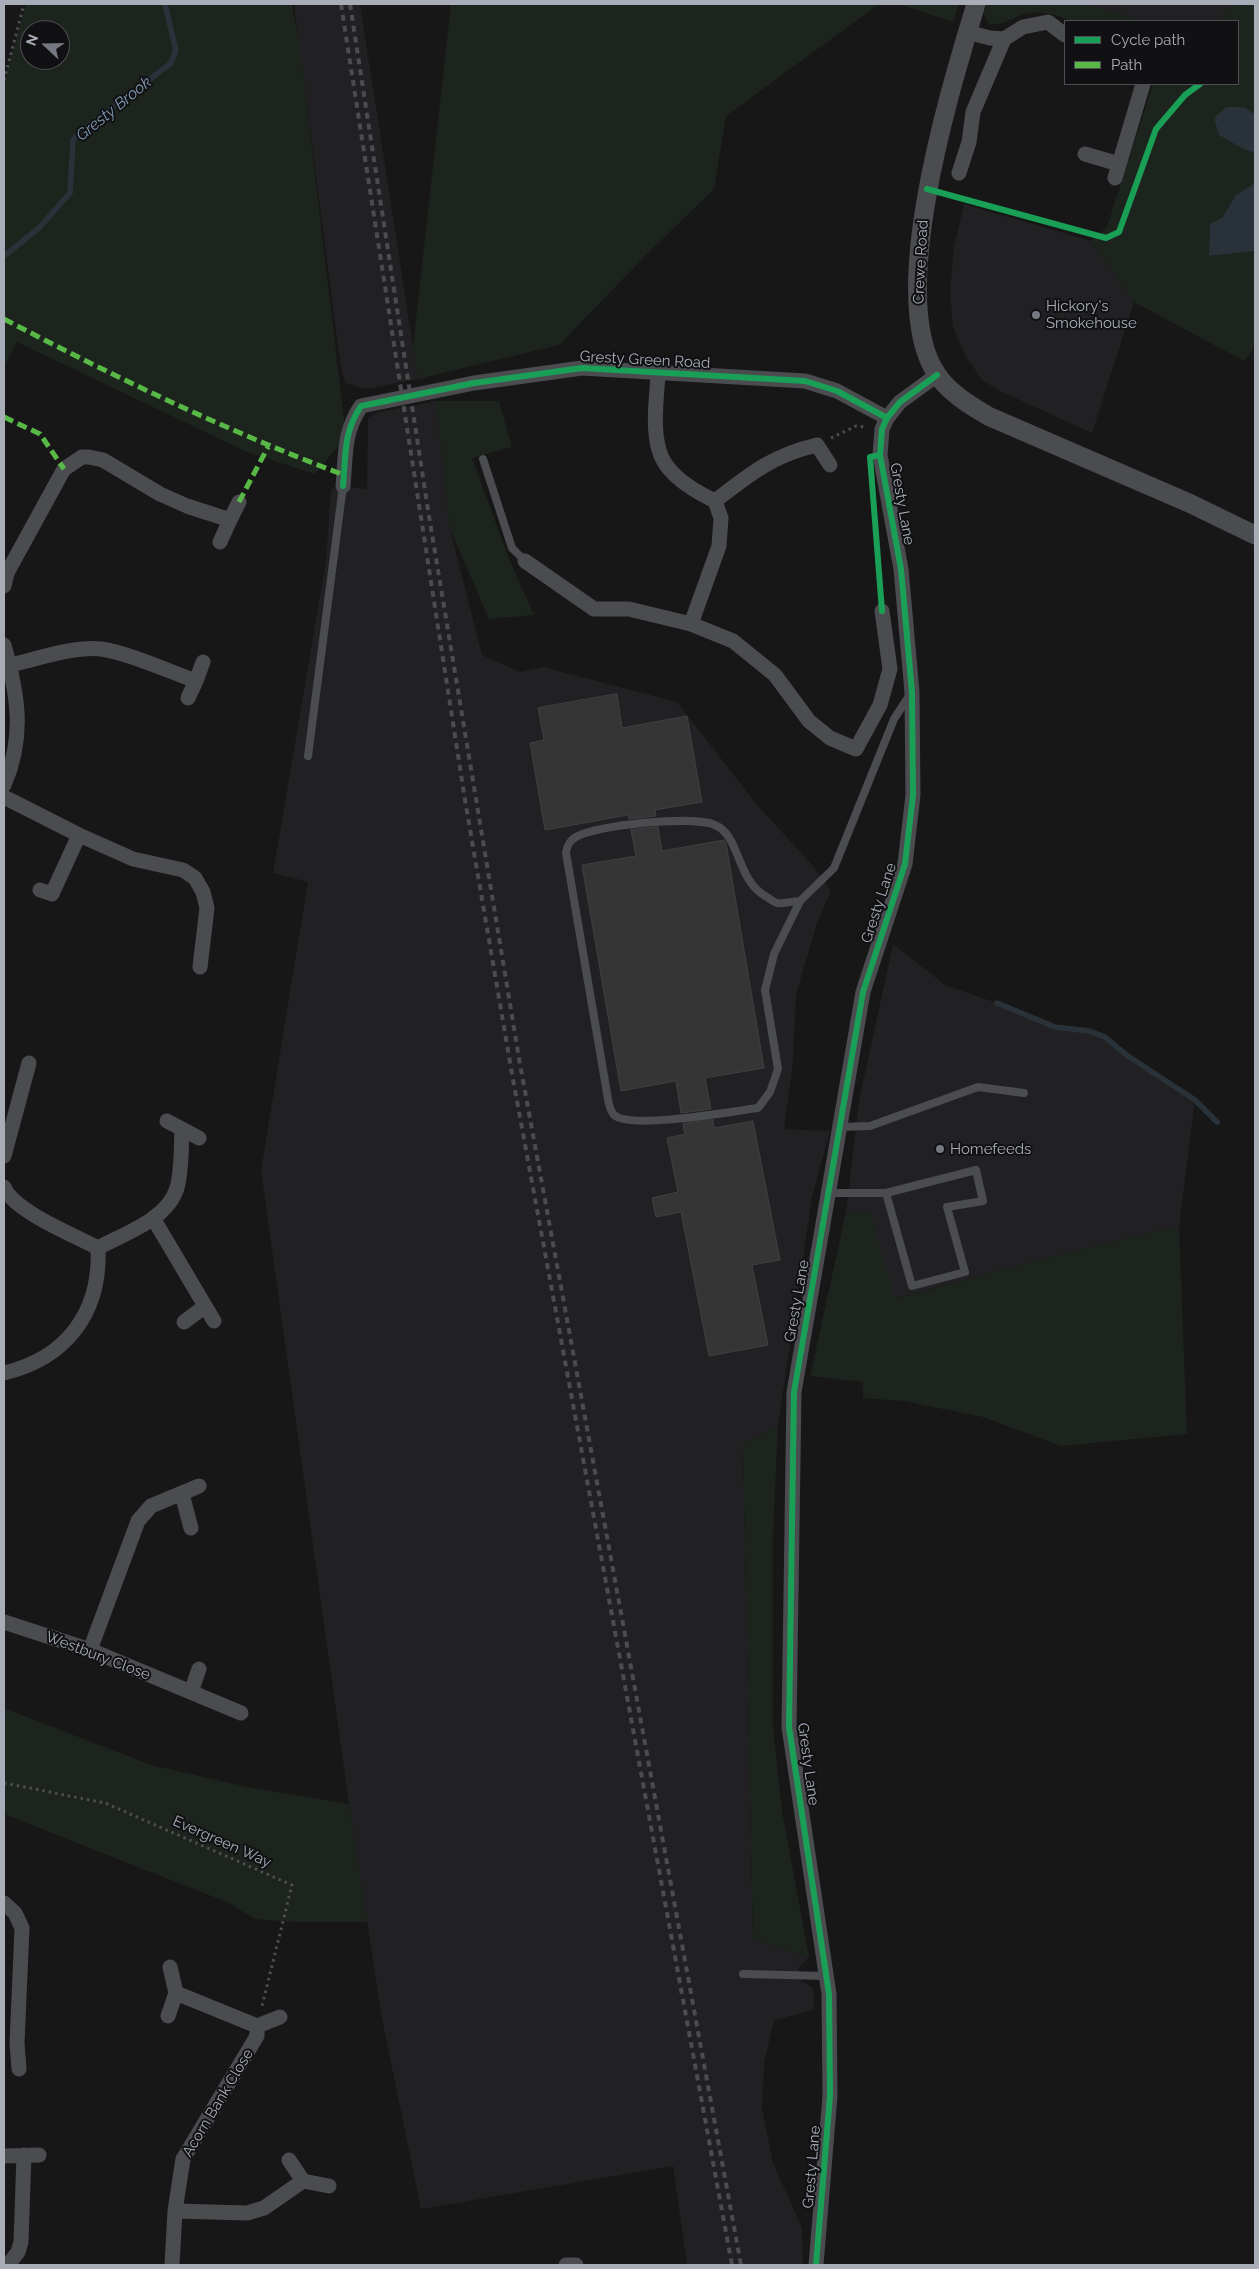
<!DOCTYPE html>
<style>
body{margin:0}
#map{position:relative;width:1259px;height:2269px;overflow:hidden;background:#171717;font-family:Raleway,sans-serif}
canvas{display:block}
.frame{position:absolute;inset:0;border:5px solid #a8adb8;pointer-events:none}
.legend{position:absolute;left:1064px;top:20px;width:175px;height:65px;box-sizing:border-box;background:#111113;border:1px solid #4d4f55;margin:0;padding:6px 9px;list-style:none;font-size:15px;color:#a8adb8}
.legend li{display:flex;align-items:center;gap:10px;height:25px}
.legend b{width:25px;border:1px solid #4d4f55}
.north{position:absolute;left:20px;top:20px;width:50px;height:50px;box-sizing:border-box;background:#111113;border:1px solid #4d4f55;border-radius:50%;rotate:291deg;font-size:14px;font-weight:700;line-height:20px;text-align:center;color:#a8adb8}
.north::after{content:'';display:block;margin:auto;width:18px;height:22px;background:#757880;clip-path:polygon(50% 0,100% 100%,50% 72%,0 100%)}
</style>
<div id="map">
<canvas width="1259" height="2269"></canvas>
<div class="frame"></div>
<ul class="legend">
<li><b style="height:6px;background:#1a9f57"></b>Cycle path</li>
<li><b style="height:6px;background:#58b947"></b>Path</li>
</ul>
<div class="north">N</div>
</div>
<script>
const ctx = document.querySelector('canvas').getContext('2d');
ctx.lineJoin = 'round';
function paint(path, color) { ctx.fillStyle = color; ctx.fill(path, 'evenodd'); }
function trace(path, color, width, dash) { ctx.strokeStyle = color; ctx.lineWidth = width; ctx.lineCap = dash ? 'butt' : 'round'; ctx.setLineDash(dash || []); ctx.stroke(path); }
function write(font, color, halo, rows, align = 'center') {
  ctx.font = font + ' Raleway,sans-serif'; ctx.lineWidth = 4; ctx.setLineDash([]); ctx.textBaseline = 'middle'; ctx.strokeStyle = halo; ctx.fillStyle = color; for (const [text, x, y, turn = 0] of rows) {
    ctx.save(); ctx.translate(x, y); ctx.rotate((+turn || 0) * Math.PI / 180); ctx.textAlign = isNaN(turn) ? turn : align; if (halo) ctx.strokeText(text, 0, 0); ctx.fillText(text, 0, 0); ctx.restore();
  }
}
const built = new Path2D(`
 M294 4H360L418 379 371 388H362L345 383 340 362Z
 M1087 4H1233L1217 21H1143Z
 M964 204 1091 241 1134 302 1092 433 1000 391 982 380 965 355 953 327 950 292 954 247Z
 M436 401 450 529 482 655 520 672 543 667 677 702 758 806 815 868 831 891 817 923 796 995 793 1062 784 1129 830 1131 812 1197 778 1425 743 1445 753 1940 809 1957 798 1968 802 1981 813 1988 814 2010 774 2020 764 2063 762 2108 773 2163 802 2228 803 2265H687L673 2166 421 2209 382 2019 349 1804 261 1170 308 882 273 873 326 561 331 489 343 486 367 489 368 418 376 413Z
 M893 944 945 985 997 1003 1055 1027 1089 1031 1105 1037 1128 1056 1195 1100 1179 1226 1061 1254 894 1299 870 1213 846 1212 859 1101Z`);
const green = new Path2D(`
 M26 4H292L300 47 346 437 315 474 247 452 17 342 4 368V80ZM30 30H60V60H30Z
 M451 4H879L726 116 714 189 647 254 559 345 418 379 413 347Z
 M898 4H959L953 22Z
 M987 4H1087L1143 21H1068C1058 14 1043 12 1030 13 1015 15 1008 25 989 24L984 14Z
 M1233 4H1255V184L1236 195 1222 218 1210 224 1209 256 1255 251V347L1244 361 1134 302 1091 241 1107 227 1153 84H1238V21H1217Z
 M436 401H499L512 447 472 458 509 559 534 615 489 619 450 529Z
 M846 1212 870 1213 895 1299 1061 1254 1179 1226 1187 1434 1061 1446 983 1417 903 1401 863 1398V1382L810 1376Z
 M778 1425 773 1534V1728L782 1811 809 1957 753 1940 743 1445Z
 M4 1708 151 1765 252 1788 349 1804 367 1922H293L255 1919 229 1903 4 1814Z`);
const water = new Path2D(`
 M1226 107H1244L1255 115V153L1242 148 1219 135 1214 118Z
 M1254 184H1255V251L1209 256 1210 224 1222 218 1236 195Z`);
const stream = new Path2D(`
 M4 256 39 228 70 193 73 140 82 130 170 64 176 51 165 4
 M997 1003 1055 1027 1089 1031 1105 1037 1128 1056 1195 1100 1217 1122`);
const building = new Path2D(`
 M617 694 622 728 687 716 702 802 655 810 656 816 629 819 628 815 545 830 530 743 544 740 538 708Z
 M658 827 662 851 724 840 726 843 764 1068 705 1078 711 1109 681 1113 676 1081 621 1091 582 865 636 856 631 830Z
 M713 1120 714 1128 753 1121 780 1260 752 1265 768 1345 709 1356 681 1212 656 1217 652 1198 678 1192 667 1138 685 1134 683 1124Z`);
const path = new Path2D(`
 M4 80 24 4
 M831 438 856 426 867 427
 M4 1783 105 1803 292 1885 262 2006`);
const service = new Path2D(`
 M483 459 512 548 525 561
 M308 756 343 486
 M800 901C793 901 784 904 777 903 774 902 770 899 767 897 736 881 741 836 715 825 693 815 596 825 576 837 569 841 567 846 566 853L607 1093C608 1100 609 1110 614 1115 631 1130 734 1111 758 1108L770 1092 778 1069 765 990 774 954 800 901 834 868 894 719 909 696
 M839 1127 870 1126 978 1087 1024 1093
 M828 1193H886L976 1170 983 1201 947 1207 965 1272 912 1286 886 1193
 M743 1974 827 1976`);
const minor = new Path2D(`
 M967 32 990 38 1004 39 1023 27 1048 22 1065 35
 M1085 154 1119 164
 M959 173 969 142 973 112 1004 39
 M1115 178 1143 84
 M343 486C346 455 343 433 361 406L474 383 582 368 805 381 837 391 887 418
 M715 501C750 474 773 455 817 445L830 465
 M230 520 239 502
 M525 561 594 609H629L691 624 719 546 721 518 715 501C694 491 665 474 659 450 652 426 657 397 658 373
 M4 586 7 573 64 469 82 457H89L103 460 160 494 187 506 230 520 220 542
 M691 624 733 641 775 675 809 721 830 738 856 749 880 705 890 669 882 611
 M4 645C18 694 25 737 4 785
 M10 665C37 659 74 646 101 649 129 653 168 671 196 681L203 662
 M188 698 196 681
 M4 797 79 835 133 859 183 870 195 878 203 892 207 908 200 967
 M40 890 52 894 79 835
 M167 1121 199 1138
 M4 1156 29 1063
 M4 1187C13 1211 74 1235 98 1248
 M153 1218 214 1321
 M184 1322 204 1307
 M4 1373C67 1358 101 1312 98 1248 125 1233 167 1220 177 1188 182 1170 181 1148 182 1129
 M182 1494 191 1528
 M4 1622 90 1650 241 1713
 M90 1650 138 1521 151 1506 199 1486
 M191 1692 199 1669
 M4 1903 15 1913 22 1928 17 2043 19 2069
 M170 1967 176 1993 257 2026
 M168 2016 176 1993
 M4 2156 39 2155
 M289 2160 303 2181
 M175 2211 247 2213 264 2208 303 2181 329 2186
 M8 2265 18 2252 21 2242 24 2155
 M172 2265 175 2211 183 2159 257 2036V2026L280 2017
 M566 2265H576
 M816 2265 830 2096 829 1994 789 1727 794 1392 863 992 905 864 913 795 912 692 901 569 880 455 882 429 887 418 900 402 937 375`);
const tertiary = new Path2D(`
 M976 4C951 87 884 301 938 376 951 394 970 405 988 416L1189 503 1255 535`);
const rail = new Path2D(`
 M341 4 465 800 512 1074 732 2265
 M350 4 429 516 520 1064 741 2265`);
const quiet = new Path2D(`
 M4 319C115 377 227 431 344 475
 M4 417 40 434 64 469
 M239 502 268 447`);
const cycleway = new Path2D(`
 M927 189 1106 238 1119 232 1156 129 1185 95 1200 84
 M880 455 870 457 882 611
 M343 486C346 455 343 433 361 406L474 383 582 368 805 381 837 391 887 418
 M816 2265 830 2096 829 1994 789 1727 794 1392 863 992 905 864 913 795 912 692 901 569 880 455 882 429 887 418 900 402 937 375`);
const markers = [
 [1036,315,5,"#757880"],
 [940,1149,5,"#757880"]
];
const streetNames = [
 ["Crewe Road",921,262,-87],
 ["Gresty Green Road",645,360,3],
 ["Gresty Lane",902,504,80],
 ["Gresty Lane",879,903,-72],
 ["Gresty Lane",797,1301,-80],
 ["Westbury Close",98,1656,21],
 ["Gresty Lane",808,1764,82],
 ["Evergreen Way",222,1842,24],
 ["Acorn Bank Close",218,2103,-59],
 ["Gresty Lane",812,2167,-85]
];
const poiNames = [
 ["Hickory's",1046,306],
 ["Smokehouse",1046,323],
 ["Homefeeds",950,1149]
];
const waterNames = [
 ["Gresty Brook",114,109,-39]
];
paint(built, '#212123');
paint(green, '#1d241e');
paint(water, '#2a3239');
trace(stream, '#2a3239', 5.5);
paint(building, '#353536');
trace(building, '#3f4043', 1);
trace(path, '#4d4e52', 3, [2.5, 4]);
trace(service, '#4b4c50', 8);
trace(minor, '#4b4c50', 15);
trace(tertiary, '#4b4c50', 19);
trace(rail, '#4b4c4f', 4, [6, 5]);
trace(quiet, '#58b947', 5, [10, 5]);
trace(cycleway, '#1a9f57', 6);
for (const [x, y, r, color] of markers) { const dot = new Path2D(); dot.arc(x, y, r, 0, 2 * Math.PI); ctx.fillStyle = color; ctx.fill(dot); trace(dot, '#111113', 2); }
write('15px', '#a8adb8', '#111113', streetNames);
write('15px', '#a8adb8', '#111113', poiNames, 'left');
write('italic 16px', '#7f9bb3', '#111113', waterNames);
</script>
